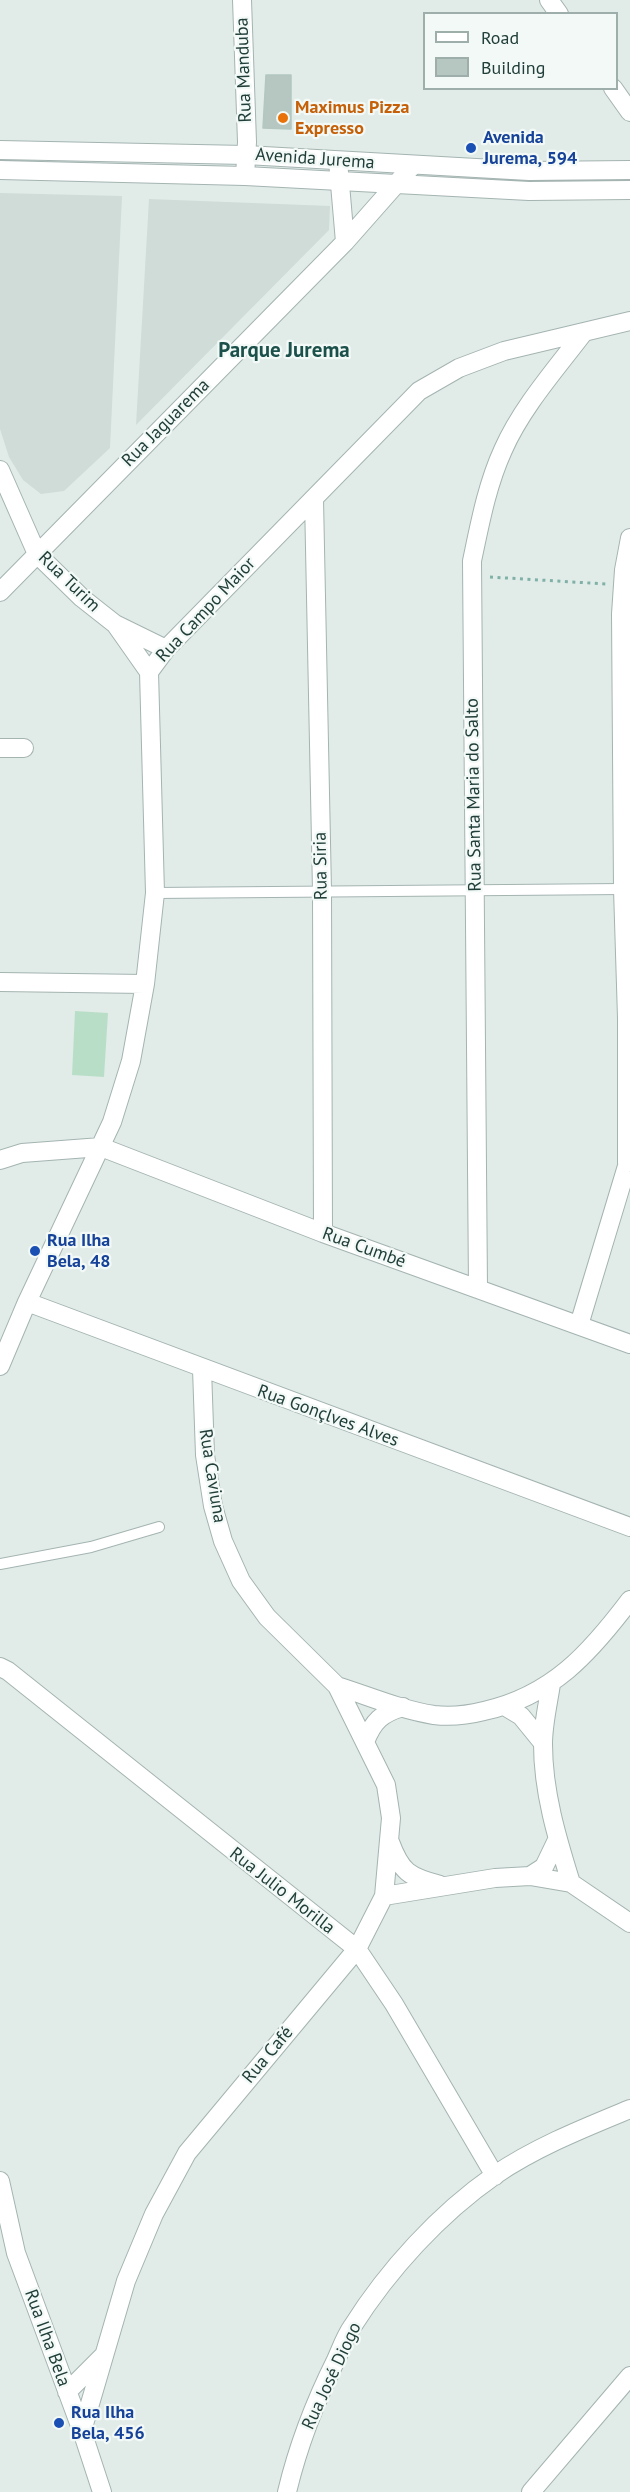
<!DOCTYPE html>
<meta charset="utf-8">
<style>
body{margin:0}
#map{position:relative;width:630px;height:2492px;overflow:hidden;background:#e1ece9;font-family:"PT Sans",sans-serif}
canvas{display:block}
.legend{position:absolute;left:423px;top:12px;width:195px;height:78px;box-sizing:border-box;background:#f2f9f6;border:2px solid #9eaeaa;margin:0;padding:8px 10px;list-style:none;font-size:18px;color:#213e39}
.legend li{display:flex;align-items:center;gap:12px;height:30px}
.legend b{width:30px;border:2px solid #9eaeaa}
</style>
<div id="map">
<canvas width="630" height="2492"></canvas>
<ul class="legend">
<li><b style="height:8px;background:#fff"></b>Road</li>
<li><b style="height:16px;background:#b6c7c2"></b>Building</li>
</ul>
</div>
<script>
const ctx = document.querySelector('canvas').getContext('2d');
ctx.lineJoin = 'round';
function paint(path, color) { ctx.fillStyle = color; ctx.fill(path, 'evenodd'); }
function trace(path, color, width, dash) { ctx.strokeStyle = color; ctx.lineWidth = width; ctx.lineCap = dash ? 'butt' : 'round'; ctx.setLineDash(dash || []); ctx.stroke(path); }
function write(font, color, halo, rows, align = 'center') {
  ctx.font = font + ' "PT Sans",sans-serif'; ctx.lineWidth = 4.5; ctx.setLineDash([]); ctx.textBaseline = 'middle'; ctx.strokeStyle = halo; ctx.fillStyle = color; for (const [text, x, y, turn = 0] of rows) {
    ctx.save(); ctx.translate(x, y); ctx.rotate((+turn || 0) * Math.PI / 180); ctx.textAlign = isNaN(turn) ? turn : align; if (halo) ctx.strokeText(text, 0, 0); ctx.fillText(text, 0, 0); ctx.restore();
  }
}
const built = new Path2D(`
 M0 193 122 196 110 448 64 491 41 494 23 480 9 457 0 429Z
 M149 199 330 206 329 230 136 425Z`);
const green = new Path2D(`
 M75 1011 108 1013 104 1077 72 1075Z`);
const building = new Path2D(`
 M266 75H291V129L263 128Z`);
const path = new Path2D(`
 M490 577 606 584`);
const service = new Path2D(`
 M155 893 623 889
 M0 1564 91 1547 159 1527`);
const minor = new Path2D(`
 M242 0 247 142 245 176
 M549 0 559 14
 M613 88 630 112
 M338 161 345 242
 M0 470 37 554 82 598 115 624 166 649
 M314 499 322 891 323 1233
 M0 592 345 242 413 165
 M116 625 149 672
 M0 748H24
 M0 982 145 984
 M0 1160 22 1153 101 1147 323 1233 630 1344
 M627 1163V1018L623 889 621 614 624 570 630 538
 M478 1289 472 561C480 523 487 485 503 450 522 407 556 369 584 332
 M27 1302 630 1527
 M579 1325 630 1156
 M0 1366 27 1302 112 1122 131 1061 145 984 155 893 149 672 166 649 419 391 459 368 504 351 630 321
 M0 1667 8 1671 357 1949 394 2004 495 2176
 M551 1684C548 1704 543 1724 543 1744 543 1792 557 1838 571 1883
 M337 1686C369 1696 401 1710 434 1715 451 1717 468 1715 484 1711 552 1696 590 1653 630 1600
 M506 1707 521 1716 543 1743
 M365 1742C373 1721 382 1713 403 1707
 M390 1842C401 1872 409 1877 440 1885
 M530 1876 544 1867 557 1840
 M384 1896 495 1878 530 1876 571 1883 630 1923
 M0 2181 16 2253 82 2431 102 2492
 M67 2392 104 2355
 M82 2431 126 2281 154 2214 187 2153 357 1949 384 1896 391 1818 386 1785 337 1686 267 1617 241 1581 223 1541 213 1506 205 1455 202 1369
 M287 2492C298 2446 315 2402 336 2360 341 2349 345 2337 352 2327 388 2270 439 2214 495 2175 536 2147 584 2128 630 2109
 M531 2492 630 2376`);
const tertiary = new Path2D(`
 M0 150 246 155 529 171 630 170
 M0 170 245 176 529 191 630 190`);
const markers = [
 [283,118,6,"#e8710a"],
 [471,148,6,"#1a4fb4"],
 [35,1251,6,"#1a4fb4"],
 [59,2423,6,"#1a4fb4"]
];
const streetNames = [
 ["Rua Manduba",244,70,-92],
 ["Avenida Jurema",315,159,4],
 ["Rua Jaguarema",166,423,-45],
 ["Rua Turim",69,582,44],
 ["Rua Campo Maior",206,610,-47],
 ["Rua Santa Maria do Salto",474,795,-91],
 ["Rua Siria",321,866,-91],
 ["Rua Cumbé",364,1248,20],
 ["Rua Gonçlves Alves",328,1416,20],
 ["Rua Caviuna",212,1476,81],
 ["Rua Julio Morilla",282,1891,38],
 ["Rua Café",268,2055,-50],
 ["Rua Ilha Bela",47,2338,70],
 ["Rua José Diogo",332,2376,-65]
];
const foodNames = [
 ["Maximus Pizza",295,108],
 ["Expresso",295,129]
];
const transitNames = [
 ["Avenida",483,138],
 ["Jurema, 594",483,159],
 ["Rua Ilha",47,1241],
 ["Bela, 48",47,1262],
 ["Rua Ilha",71,2413],
 ["Bela, 456",71,2434]
];
const quarterNames = [
 ["Parque Jurema",284,351]
];
paint(built, '#cfdcd8');
paint(green, '#b9dec7');
paint(building, '#b6c7c2');
trace(building, '#b3c6c0', 1.5);
trace(service, '#a4b4b1', 12);
trace(minor, '#a4b4b1', 20);
trace(tertiary, '#a4b4b1', 20);
trace(path, '#80b1a7', 3, [3, 4.5]);
trace(service, '#fff', 10);
trace(minor, '#fff', 18);
trace(tertiary, '#fff', 18);
for (const [x, y, r, color] of markers) { const dot = new Path2D(); dot.arc(x, y, r, 0, 2 * Math.PI); ctx.fillStyle = color; ctx.fill(dot); trace(dot, '#f2f9f6', 2); }
write('18px', '#213e39', '#f2f9f6', streetNames);
write('bold 18px', '#c56008', '#f2f9f6', foodNames, 'left');
write('bold 18px', '#164399', '#f2f9f6', transitNames, 'left');
write('bold 21px', '#1c504a', '#f2f9f6', quarterNames);
</script>
